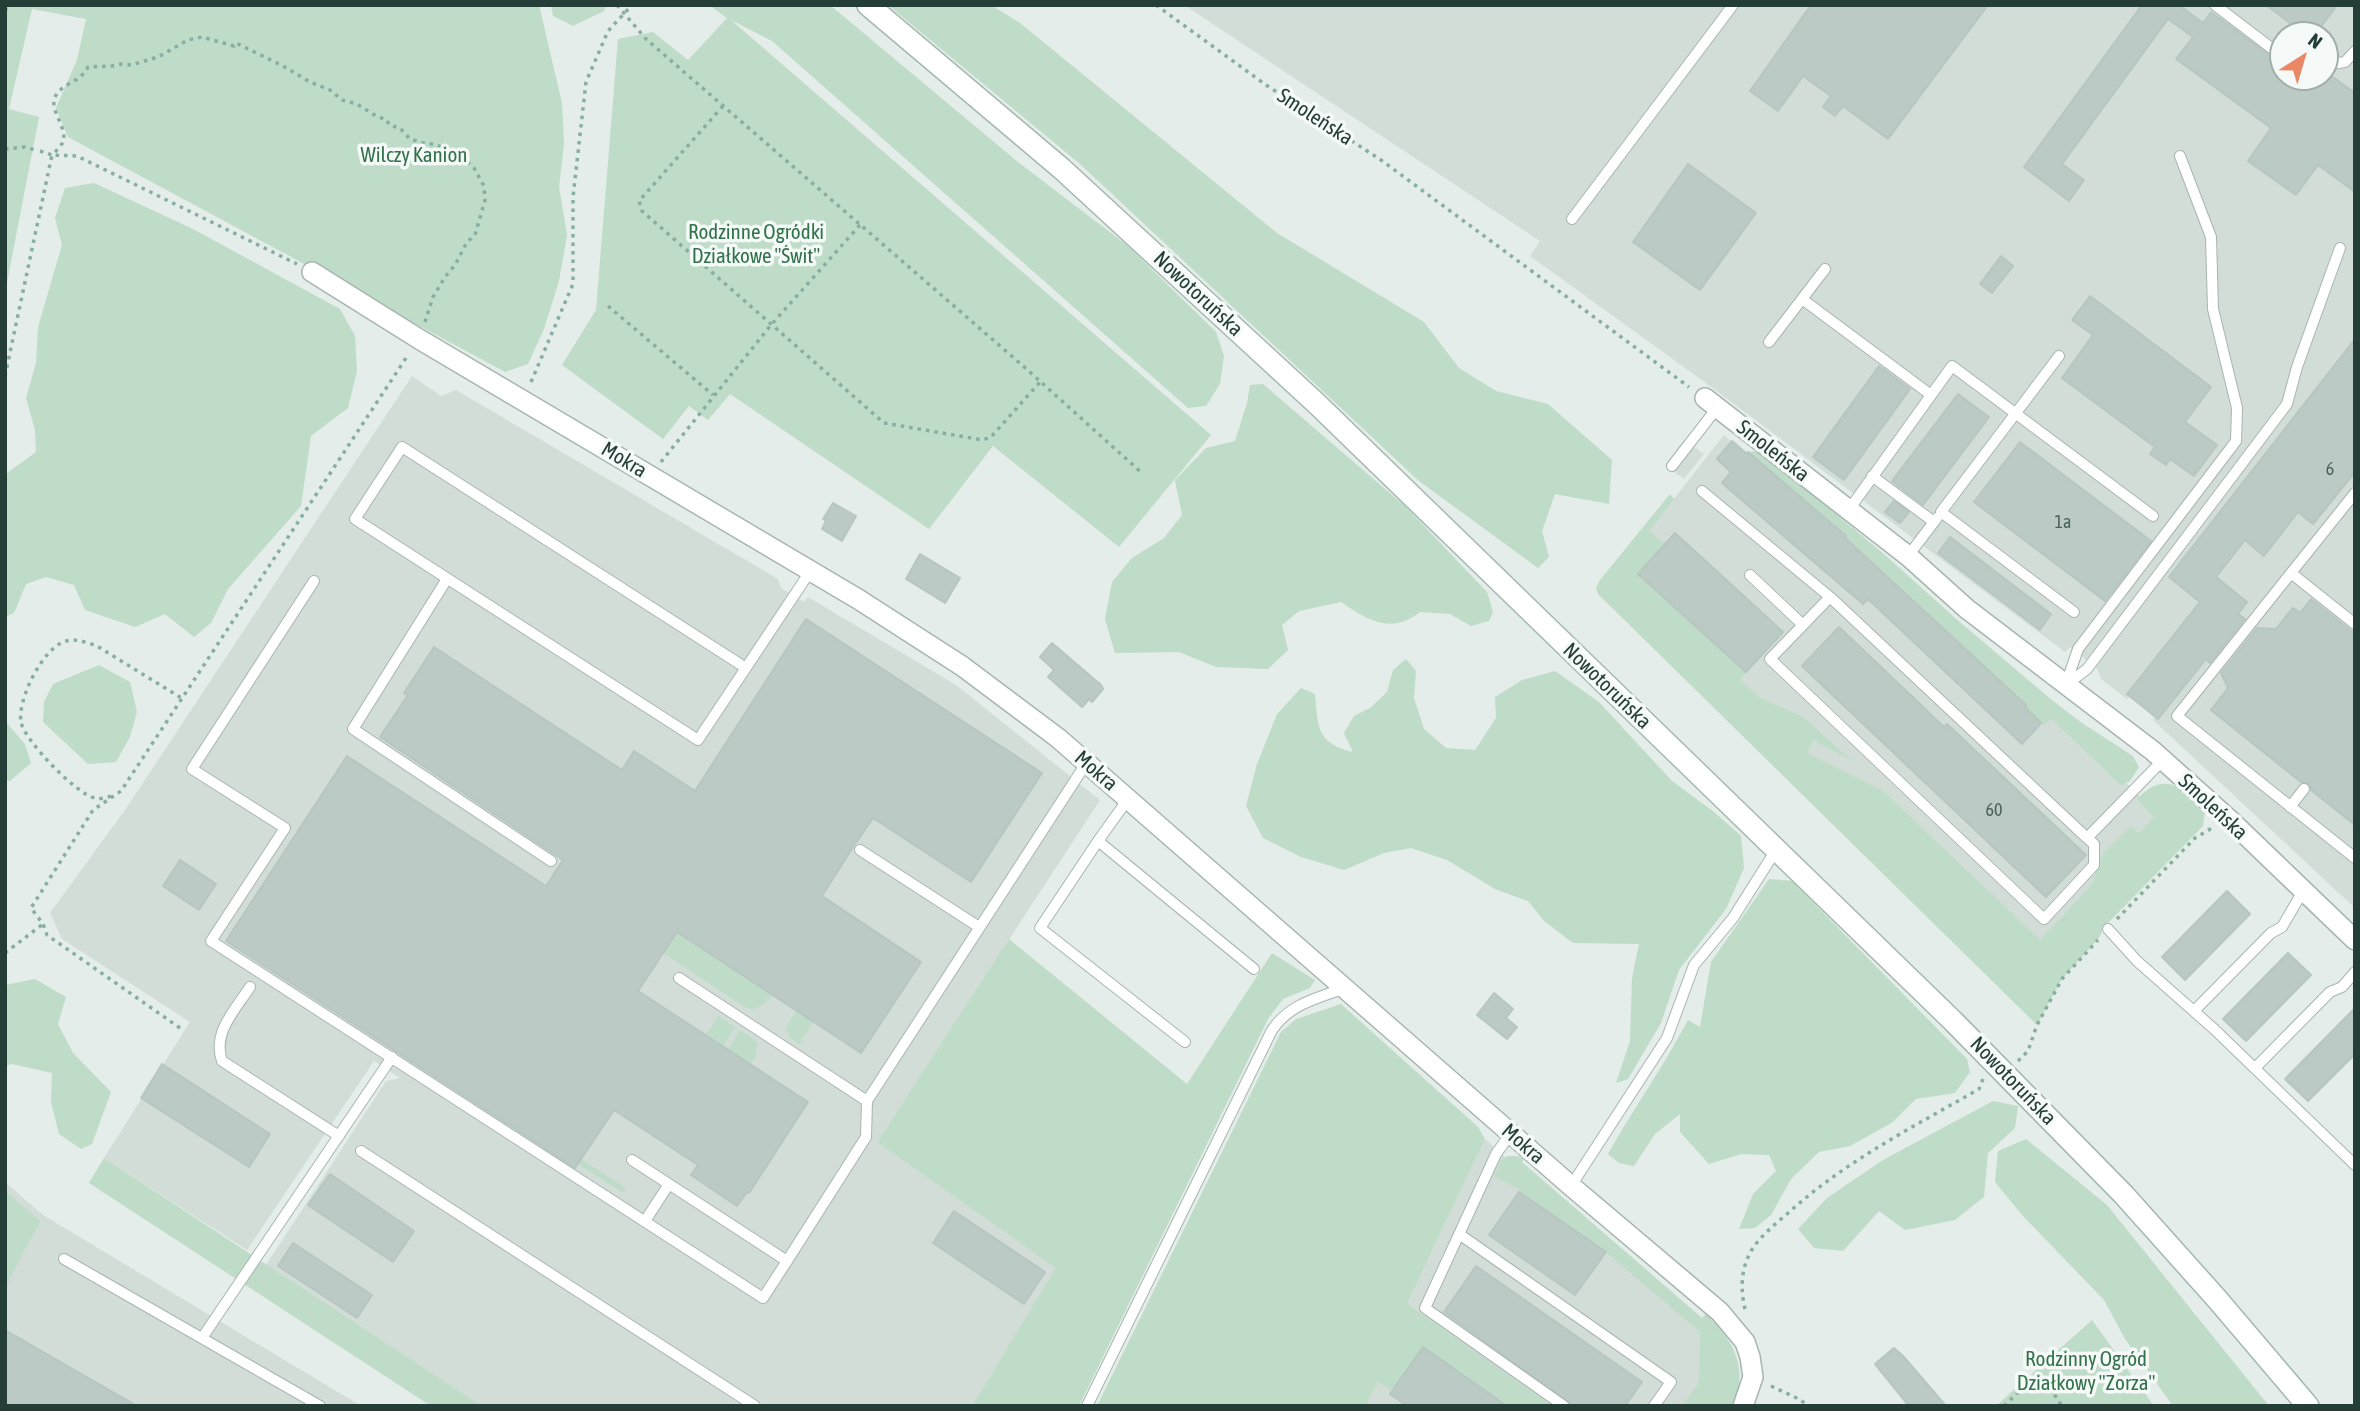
<!DOCTYPE html>
<meta charset="utf-8">
<style>
body{margin:0}
#map{position:relative;width:2360px;height:1411px;overflow:hidden;background:#e4ede9;font-family:"Asap Condensed",sans-serif}
canvas{display:block}
.frame{position:absolute;inset:0;border:7px solid #243d37;pointer-events:none}
.north{position:absolute;left:2269px;top:21px;width:70px;height:70px;box-sizing:border-box;background:#f5f9f7;border:2px solid #a1aeaa;border-radius:50%;rotate:37deg;font-size:19px;font-weight:700;line-height:28px;text-align:center;color:#243d37}
.north::after{content:'';display:block;margin:auto;width:24px;height:32px;background:#ea8765;clip-path:polygon(50% 0,100% 100%,50% 72%,0 100%)}
</style>
<div id="map">
<canvas width="2360" height="1411"></canvas>
<div class="frame"></div>
<div class="north">N</div>
</div>
<script>
const ctx = document.querySelector('canvas').getContext('2d');
ctx.lineJoin = 'round';
function paint(path, color) { ctx.fillStyle = color; ctx.fill(path, 'evenodd'); }
function trace(path, color, width, dash) { ctx.strokeStyle = color; ctx.lineWidth = width; ctx.lineCap = dash ? 'butt' : 'round'; ctx.setLineDash(dash || []); ctx.stroke(path); }
function write(font, color, halo, rows, align = 'center') {
  ctx.font = font + ' "Asap Condensed",sans-serif'; ctx.lineWidth = 7; ctx.setLineDash([]); ctx.textBaseline = 'middle'; ctx.strokeStyle = halo; ctx.fillStyle = color; for (const [text, x, y, turn = 0] of rows) {
    ctx.save(); ctx.translate(x, y); ctx.rotate((+turn || 0) * Math.PI / 180); ctx.textAlign = isNaN(turn) ? turn : align; if (halo) ctx.strokeText(text, 0, 0); ctx.fillText(text, 0, 0); ctx.restore();
  }
}
const built = new Path2D(`
 M1184 5H2355V908L2153 720 2155 716 2130 697 2127 699 2101 679 2097 668 2070 647 2065 652 1706 383 1530 256 1540 241ZM2283 35H2325V77H2283Z
 M412 376 441 396 456 390 778 579 781 588 804 602 808 597 956 685 1100 800 877 1142 1057 1268 972 1406H482L266 1265 386 1081 400 1078 374 1061 247 1250 104 1158 190 1022 62 939 50 913 125 810Z
 M1724 435 1746 454 1748 452 1846 536 1845 538 2026 705 2050 712 2183 836 2020 1001 1604 588Z
 M1684 440 1704 454 1684 479 1665 465Z
 M1485 1139 1700 1332 1707 1387 1694 1406H1359Z
 M5 1182 43 1215 361 1406H5Z`);
const green = new Path2D(`
 M5 5H539L562 103 564 144 559 187 567 235 559 281 544 329 528 364 505 372 68 137 56 108 77 60 86 19 32 9 9 109 39 117 5 293Z
 M551 5H606L604 11 573 26 553 16Z
 M709 5H830L1018 162 1128 246 1216 332 1224 356 1220 384 1206 406 1188 408 772 41 731 20 1211 435 1119 547 993 446 929 529 730 394 708 420 689 406 663 439 562 365 596 310 618 39 653 32 688 60 727 18Z
 M888 5H991L1020 23 1277 233 1424 322 1459 368 1496 391 1548 404 1612 460 1609 504 1555 494 1542 531 1549 557 1538 568 1419 481 1080 164Z
 M94 183 193 229 340 309 355 336 357 371 348 408 311 436 301 506 228 589 211 623 194 637 165 614 135 627 85 610 74 585 46 577 26 584 14 613 5 617V479L7 473 36 452 35 430 26 398 36 363 38 327 62 245 55 218 65 188Z
 M1263 384 1406 507 1487 592 1493 612 1489 621 1471 626 1450 614 1420 612C1391 635 1368 620 1341 602L1299 611 1282 625 1288 650 1268 669 1216 667 1179 652 1115 653 1105 619 1112 582 1132 558 1164 538 1182 515 1175 480 1206 448 1235 441 1247 403 1250 385Z
 M1758 451 1763 453 1885 555 1954 617 2053 701 2082 723 2133 756 2139 767 2130 781 2121 785 2051 718 2044 725 2025 707 2026 705 1845 538 1846 535 1748 452Z
 M1670 494 1674 499 1649 531 1665 544 1639 574 1746 672 1740 680 1760 698 1803 717 1851 760 1813 740 1807 753 1883 791 2040 940 2088 889 2092 883 2103 854 2131 826 2139 834 2154 817 2137 799C2165 770 2181 787 2205 810L2203 826 2104 927 2099 938 2062 979 2037 1025 1598 594 1596 588 1600 580Z
 M1406 659 1416 671 1414 698 1424 729 1446 748 1475 750 1496 718 1495 697 1522 680 1555 671 1599 702 1672 781 1714 812 1741 836 1744 868 1726 909 1679 970 1661 1023 1628 1079 1616 1083 1630 1041 1632 978 1639 944 1573 943 1544 921 1528 901 1495 889 1447 860 1411 848 1384 853 1344 870 1301 857 1263 838 1246 806 1257 764 1277 714 1301 688 1315 694C1318 727 1316 743 1353 752L1344 733 1354 716 1370 708 1387 692 1393 670Z
 M99 665 130 682 137 712 130 737 116 762 88 764 43 722 44 702 53 684Z
 M5 721 25 744 31 763 10 781 5 780Z
 M1769 879 1792 881 1967 1059 1970 1072 1955 1093 1916 1099 1893 1122 1850 1146 1819 1152 1791 1179 1771 1215 1755 1228 1739 1229 1753 1194 1776 1171 1769 1155 1741 1154 1709 1164 1680 1132V1114L1655 1134 1634 1166 1619 1163 1608 1154C1633 1109 1664 1066 1688 1020L1700 1027 1711 962Z
 M677 932 772 995C765 1004 759 1011 746 1008L663 953Z
 M1009 939 1187 1084 1272 953 1315 980 1310 988 1283 999 1268 1019 1079 1406H972L1056 1268 877 1142Z
 M35 979 66 997 58 1024 73 1053 111 1092 92 1144 81 1149 59 1134 51 1102 52 1073 12 1064 5 1066V985Z
 M1341 1004 1478 1127 1485 1139 1407 1304 1552 1406H1507L1423 1347 1392 1391 1378 1381 1366 1406H1097L1281 1032 1296 1019Z
 M796 1011 813 1022 799 1044 789 1037 786 1028Z
 M718 1016 735 1027 723 1046 706 1035Z
 M740 1030 757 1042 756 1056 751 1064 728 1050Z
 M1993 1101 2018 1106 2015 1128 1988 1153 1984 1197 1955 1220 1905 1230 1879 1211 1843 1251 1814 1248 1798 1229 1827 1198 1883 1160Z
 M2026 1139 2107 1205 2269 1406H2173L2125 1339 2104 1300 2022 1215 1995 1182 1998 1151Z
 M1508 1156H1517L1525 1158 1522 1162 1702 1318 1706 1314C1734 1340 1749 1369 1733 1406H1682L1699 1382 1700 1332 1606 1252 1519 1192 1520 1190 1494 1176 1501 1160Z
 M104 1158 482 1406H431L89 1183Z
 M581 1159 624 1187 626 1192H622L578 1164Z
 M5 1191 40 1221 5 1288Z
 M2092 1320 2154 1406H1996Z`);
const building = new Path2D(`
 M1811 5H1988L1888 139 1843 106 1835 116 1823 107 1831 96 1803 76 1778 111 1750 91Z
 M2142 5H2179L2203 23 2211 12 2283 65V77H2333L2355 93V192L2318 165 2296 195 2248 161 2271 128 2176 59 2193 37 2168 19 2062 164 2084 180 2069 201 2024 167Z
 M2266 5H2337L2315 35H2306Z
 M1688 164 1756 213 1700 290 1633 242Z
 M2001 256 2013 266 1992 293 1980 284Z
 M2090 296 2211 387 2185 422 2217 445 2194 476 2170 459 2166 465 2150 454 2155 447 2062 378 2093 335 2072 320Z
 M2355 339V472L2313 524 2298 512 2264 556 2245 540 2216 577 2247 602 2238 614 2245 619 2210 663 2206 659 2158 719 2127 694 2200 602 2169 577Z
 M1879 366 1910 389 1844 480 1813 457Z
 M1958 394 1989 417 1923 505 1892 481Z
 M1732 441 1747 454 1748 452 1846 536 1845 538 2026 705 2025 707 2041 723 2022 744 1868 599 1863 604 1722 483 1731 472 1717 459Z
 M2020 442 2151 541 2105 601 1974 502Z
 M1894 501 1909 512 1900 523 1885 512Z
 M833 503 856 516 842 541 822 529 826 521 823 519Z
 M1675 533 1783 632 1746 672 1638 574Z
 M1950 537 2051 614 2040 630 1938 553Z
 M920 554 960 578 945 603 906 579Z
 M2311 599 2355 634V825L2311 790 2309 784 2301 782 2211 710 2228 688 2221 673 2257 628 2276 629 2293 608 2300 613Z
 M806 619 1042 773 971 882 873 818 853 847 822 896 921 962 861 1053 677 932 638 991 808 1102 749 1193 747 1192 737 1206 691 1175 698 1165 614 1110 575 1168 226 941 347 756 546 886 563 860 380 737 408 695 404 693 434 647 622 770 634 751 695 791Z
 M1839 627 1944 727 1947 724 2086 855 2046 897 1802 666Z
 M1052 643 1101 685 1103 689 1092 702 1089 699 1082 707 1048 677 1054 670 1040 657Z
 M180 860 216 884 199 910 163 886Z
 M2227 891 2250 914 2185 980 2162 957Z
 M2288 953 2311 975 2246 1041 2223 1019Z
 M1494 993 1513 1009 1506 1018 1517 1027 1507 1039 1477 1015Z
 M2355 1008V1054L2308 1101 2285 1079Z
 M162 1064 270 1134 249 1167 141 1098Z
 M330 1174 414 1231 393 1262 308 1205Z
 M1519 1192 1606 1252 1575 1295 1489 1235Z
 M954 1211 1045 1272 1024 1304 933 1243Z
 M293 1243 372 1295 357 1318 278 1266Z
 M1476 1266 1642 1382 1625 1406H1574L1444 1312Z
 M5 1330 137 1406H5Z
 M1423 1347 1507 1406H1407L1390 1394Z
 M1894 1348 1903 1356 1946 1406H1909L1875 1364Z`);
const path = new Path2D(`
 M617 5 646 39 1022 365 1143 474
 M1156 5 1266 85 1381 160 1689 387
 M5 11 8 5
 M723 106 639 201 642 211 884 423 983 440 991 437 1040 382
 M5 149 25 147 35 150
 M40 151 52 155C56 151 61 146 63 142 68 128 49 110 55 97 63 82 80 83 88 67L112 66 122 64 131 65 158 57 188 40 202 37 234 46 236 43 238 44 283 66 310 82 330 90 342 100 357 104 376 116 387 120 389 125 400 128 410 139 427 144H435L465 159 474 168 484 186 485 200 475 235 467 242 455 265 445 277 433 297 425 322
 M608 306 713 395
 M5 376 52 155 77 156 297 264
 M531 382 573 284V197L586 82 608 31 632 5
 M661 462 771 325 860 225
 M111 796C106 798 100 799 95 798 77 795 24 740 21 722 17 700 43 647 66 641 76 638 88 643 97 646L183 699
 M2117 919 2195 838 2212 828
 M5 953 43 924
 M180 1028 47 935 43 924 31 908 93 810 121 791 408 355
 M2018 1061 2028 1051 2037 1025 2062 979 2098 940
 M1745 1309C1740 1288 1741 1266 1753 1248 1762 1235 1775 1224 1787 1214 1844 1162 1913 1127 1979 1089L1983 1079
 M1771 1386 1801 1400 1807 1406
 M2004 1406 2031 1380 2039 1379 2048 1385 2062 1406`);
const lane = new Path2D(`
 M2215 5 2283 57
 M2325 65 2345 62 2355 51
 M1572 219 1733 5
 M1802 299 1825 269
 M1769 342 1802 299 1931 395
 M2059 356 1941 512 2074 612
 M1672 466 1717 408
 M1872 476 1934 522
 M1702 491 1830 597 2087 838 2163 760
 M1848 511 1952 366 2153 516
 M1908 556 1937 518
 M2291 573 2355 493
 M1750 575 1803 625 1830 597
 M447 579 353 729 551 861
 M314 581 192 769 285 828 211 941 763 1298 787 1261
 M2355 624 2291 573 2177 716 2355 858
 M1803 625 1770 659 2044 919 2094 865V844L2087 838
 M746 668 402 447 355 519 698 740 811 570
 M2066 684 2078 649 2236 441 2237 408 2213 309 2211 237 2180 156
 M2066 685 2087 669 2287 404 2297 367 2340 248
 M1128 799 1098 841 1254 969
 M2290 807 2304 789
 M1098 841 1040 928 1185 1042
 M860 850 979 927
 M2108 929 2137 961 2214 1029 2355 1165
 M679 978 867 1101 1087 762
 M250 987C235 1010 212 1033 222 1061L339 1136
 M2194 1011 2271 933 2282 927 2303 891
 M2255 1068 2330 992 2342 987 2355 972
 M1511 1133 1496 1154 1425 1308 1564 1406
 M361 1151 755 1406
 M632 1160 787 1261 866 1137 867 1101
 M1571 1186 1667 1038 1694 965 1733 918 1776 850
 M645 1221 669 1184
 M1459 1234 1671 1382 1654 1406
 M64 1259 320 1406
 M202 1338 392 1057
 M1087 1406 1272 1030C1290 1004 1315 999 1345 988`);
const street = new Path2D(`
 M312 272 419 339 858 599 962 666 1058 738 1571 1186 1720 1312 1745 1342 1750 1357 1753 1377 1743 1406
 M1705 398 1908 556 1967 609 2153 751 2231 821 2355 940`);
const secondary = new Path2D(`
 M868 5 1062 169 1317 404 1953 1021 2124 1195 2217 1299 2308 1406`);
const numberNames = [
 ["6",2330,469],
 ["1a",2063,522],
 ["60",1994,810]
];
const streetNames = [
 ["Smoleńska",1315,117,33],
 ["Nowotoruńska",1198,294,43],
 ["Smoleńska",1773,451,38],
 ["Mokra",624,460,31],
 ["Nowotoruńska",1607,686,44],
 ["Mokra",1096,771,41],
 ["Smoleńska",2213,807,43],
 ["Nowotoruńska",2013,1081,46],
 ["Mokra",1523,1144,41]
];
const parkNames = [
 ["Wilczy Kanion",414,155],
 ["Rodzinne Ogródki",756,232],
 ["Działkowe \"Świt\"",756,256],
 ["Rodzinny Ogród",2086,1359],
 ["Działkowy \"Zorza\"",2086,1383]
];
paint(built, '#d2ddd8');
paint(green, '#bedcc7');
paint(building, '#bccac5');
trace(building, '#b7c6c0', 2);
trace(lane, '#a7b5b0', 12);
trace(street, '#a7b5b0', 22);
trace(secondary, '#a3b8b1', 24);
trace(path, '#86aea2', 3.5, [3.5, 5]);
trace(lane, '#fff', 10);
trace(street, '#fff', 19);
trace(secondary, '#fff', 21);
write('18px', '#4a605a', null, numberNames);
write('21px', '#243d37', '#f5f9f7', streetNames);
write('21px', '#31724a', '#f5f9f7', parkNames);
</script>
